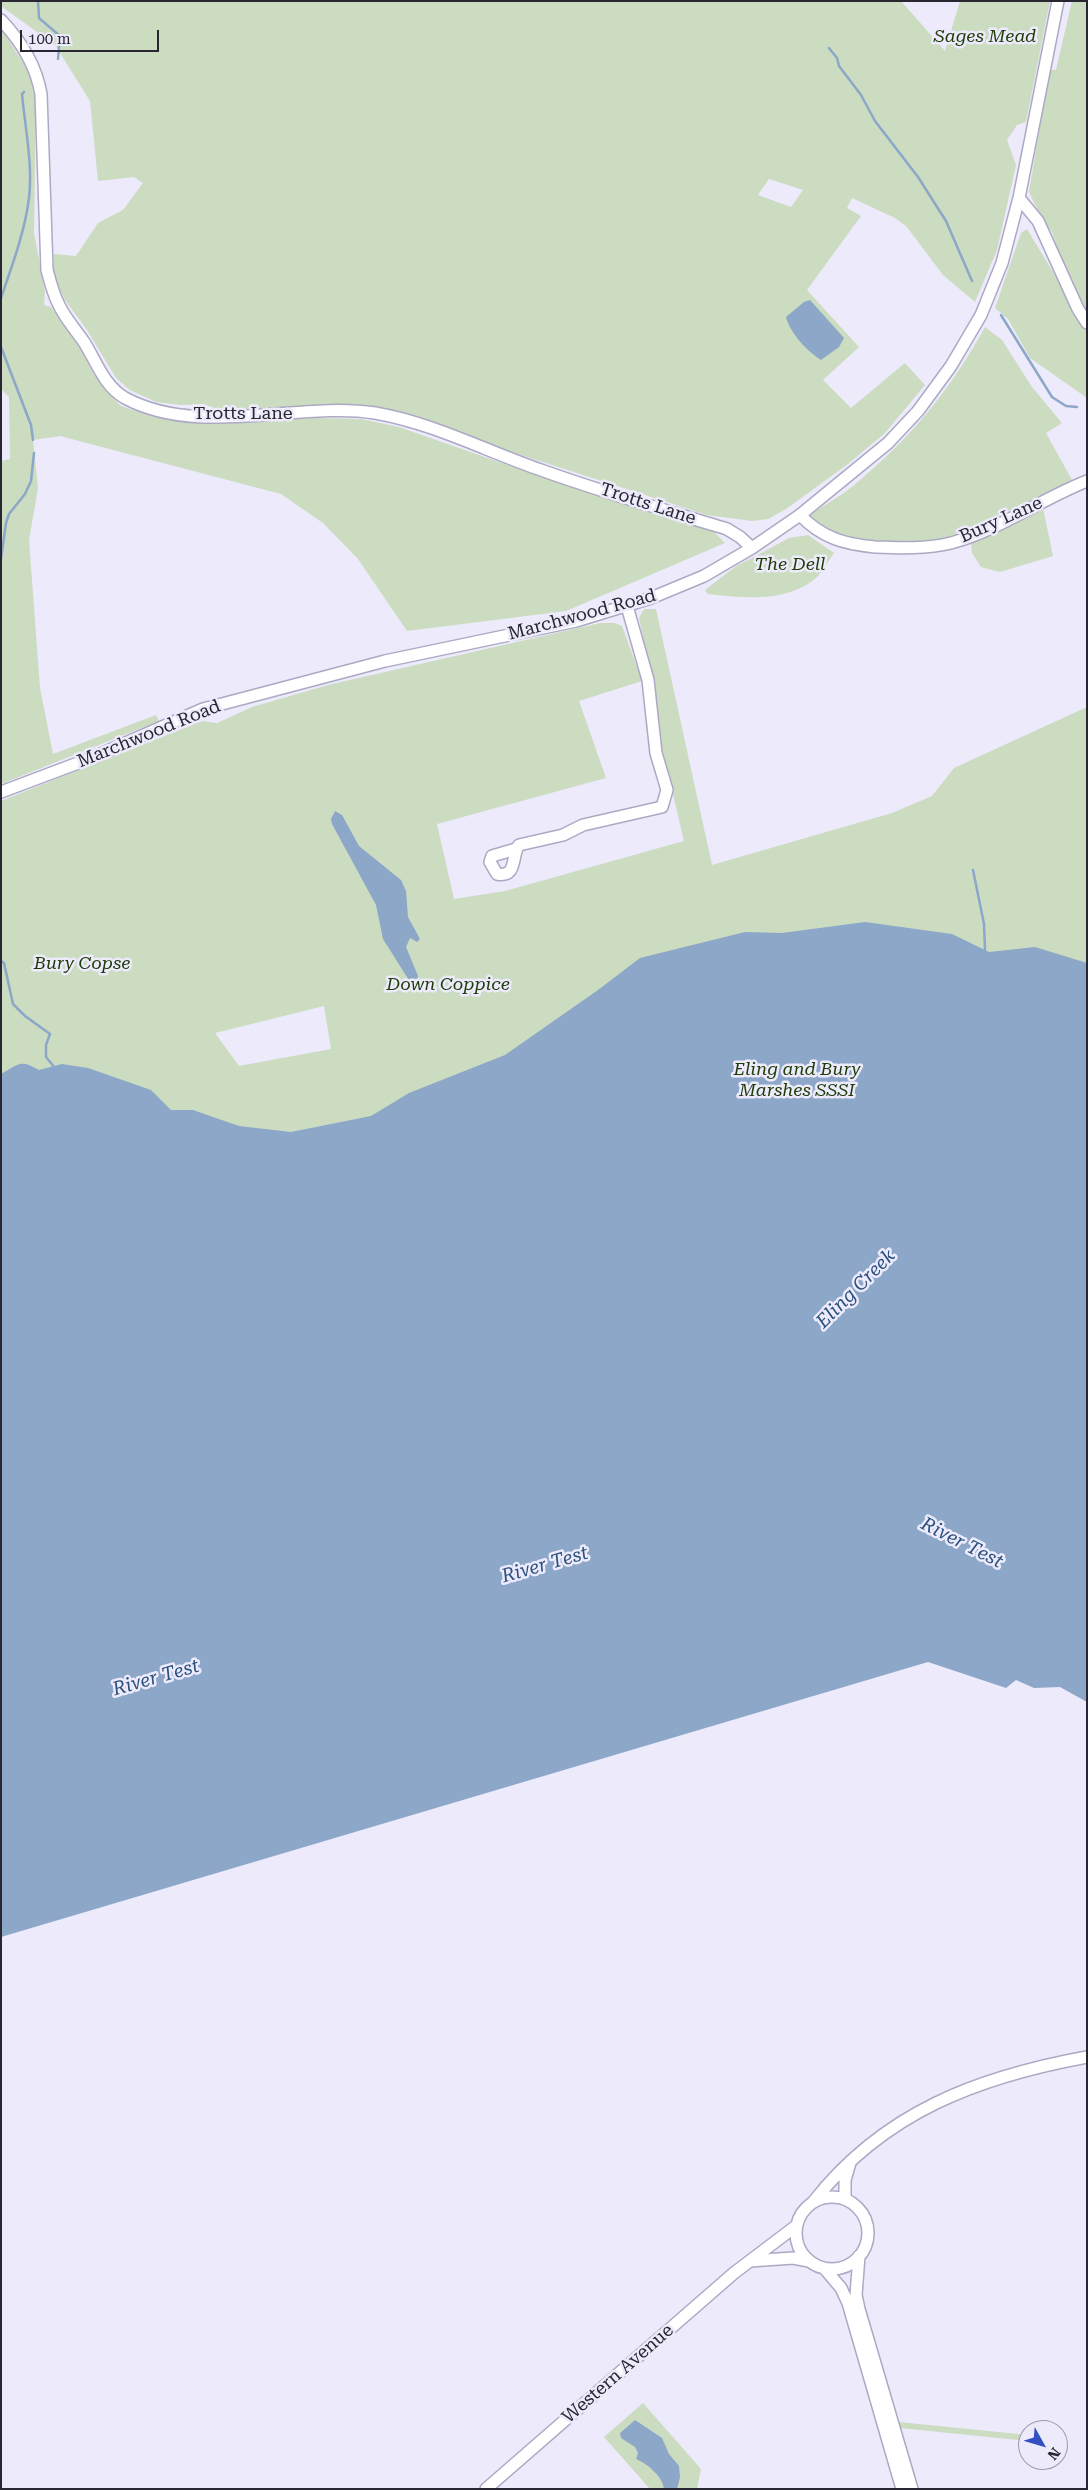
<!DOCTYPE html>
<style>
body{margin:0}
#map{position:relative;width:1088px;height:2490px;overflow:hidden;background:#eceafb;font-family:"Roboto Serif",serif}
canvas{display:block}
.frame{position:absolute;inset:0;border:2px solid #282631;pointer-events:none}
.north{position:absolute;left:1018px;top:2420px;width:50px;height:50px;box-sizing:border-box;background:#eceafb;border:1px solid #9e9caa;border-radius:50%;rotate:129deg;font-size:14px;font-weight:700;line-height:20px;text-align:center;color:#282631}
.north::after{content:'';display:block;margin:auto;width:18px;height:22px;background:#344fc0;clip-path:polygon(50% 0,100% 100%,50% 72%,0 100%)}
.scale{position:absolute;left:20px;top:30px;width:139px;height:22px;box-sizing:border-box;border:2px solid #282631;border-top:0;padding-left:6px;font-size:15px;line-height:18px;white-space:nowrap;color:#282631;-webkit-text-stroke:4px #eceafb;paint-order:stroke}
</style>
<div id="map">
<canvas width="1088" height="2490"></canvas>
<div class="frame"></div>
<div class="north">N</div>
<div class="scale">100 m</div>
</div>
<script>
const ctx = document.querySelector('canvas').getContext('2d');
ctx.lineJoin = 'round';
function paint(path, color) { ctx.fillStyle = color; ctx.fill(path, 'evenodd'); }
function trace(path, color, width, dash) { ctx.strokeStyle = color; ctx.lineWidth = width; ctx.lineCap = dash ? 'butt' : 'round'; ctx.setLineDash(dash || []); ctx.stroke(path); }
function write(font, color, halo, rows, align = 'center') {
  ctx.font = font + ' "Roboto Serif",serif'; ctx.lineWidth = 5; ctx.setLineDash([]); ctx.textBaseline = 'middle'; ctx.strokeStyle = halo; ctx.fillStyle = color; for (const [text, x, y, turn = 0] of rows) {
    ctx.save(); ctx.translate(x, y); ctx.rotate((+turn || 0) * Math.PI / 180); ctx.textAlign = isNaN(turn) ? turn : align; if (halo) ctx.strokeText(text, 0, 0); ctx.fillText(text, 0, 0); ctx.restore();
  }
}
const green = new Path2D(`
 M1 1H901L945 51 960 1H1050L1026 122 1017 125 1007 140 1016 165 997 250 975 302 943 275 906 226 895 218 852 198 847 208 861 216 807 290 859 347 823 380 851 408 905 363 925 385 885 433 848 464 786 509 768 519 752 521 707 515 518 454 391 410 365 407 226 413 204 404 181 405 156 402 130 390 116 378 87 330 65 300 53 274 54 254 76 256 98 223 123 210 143 183 134 177 98 181 90 101 55 45 1 6ZM769 179 803 190 791 207 758 195Z
 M1072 1H1087V312L1062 263 1052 232 1044 223 1029 192 1049 70H1056Z
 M1 28 29 72 36 95 34 233 45 291 44 305 51 307 80 347 93 373 114 399 121 406 150 416 223 423 316 418 361 419 399 427 533 474 714 532 725 543 566 611 407 631 358 559 323 523 281 494 60 436 33 440 38 488 29 540 40 688 53 754 156 715 159 721 1 784V461L10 459 9 397 1 389Z
 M1027 229 1087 328V398L1030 358 1008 319 995 308 1021 233Z
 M985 327 1002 340 1032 387 1062 423 1046 433 1072 480 963 533C913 548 859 544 812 523L811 515C818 508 828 504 836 498 848 491 859 481 869 472 917 431 955 382 985 327Z
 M1043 508 1053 556 1000 572 981 567 972 553 971 542Z
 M808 535 834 553C828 561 823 572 816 578 786 603 744 598 708 594L705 590 735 567 789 538Z
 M644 609H656L712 865 892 813 932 796 954 768 1087 707V1503L1 1191V801L202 721 217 723 252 707 328 685 600 623H615L622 626 642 681 579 701 606 778 437 824 454 899 505 891 684 841 659 735 653 685 639 618ZM324 1006 331 1049 239 1066 215 1033Z
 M643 2403 701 2469 697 2489H650L604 2437Z
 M899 2422 1028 2435V2441L900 2428Z`);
const water = new Path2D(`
 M810 300 844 338 839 347 821 360C807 351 790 333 786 317L804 302Z
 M335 811 342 815 359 846 401 880 406 891 408 917 420 939 417 942 410 938 406 947 418 976 415 985H412L383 939 376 905 332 824 331 819Z
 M865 922 952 934 989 952 1035 947 1087 963V1702L1060 1687 1034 1688 1016 1680 1006 1688 928 1662 1 1937V1074C20 1064 19 1059 39 1070L62 1064 88 1068 151 1090 171 1110H193L239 1126 291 1132 371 1116 409 1093 505 1055 598 990 640 958 745 932 782 933Z
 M635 2420 662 2438 669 2454 679 2466 680 2477 677 2489H664C663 2477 648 2464 636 2459L638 2453 635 2447 621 2438 620 2433Z`);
const stream = new Path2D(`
 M38 1 39 18 60 36 58 59
 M829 48 837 58 839 66 861 95 875 121 918 177 946 221 972 281
 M1 298C12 266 25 231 29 198 33 165 25 127 22 94L24 92
 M1001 315 1052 397 1066 406 1077 407
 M1 347 31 425 33 440
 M1 559 6 523 9 514 25 494 31 481 34 453
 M973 870 984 924 985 950
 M1 961 4 963 13 1004 25 1016 50 1034 46 1045V1057L55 1068`);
const minor = new Path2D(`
 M1 20C21 41 36 65 41 94L47 270C50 281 53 293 58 303 64 317 75 329 84 342 96 361 104 386 125 398 199 438 298 401 375 413 433 423 486 451 541 470 602 492 665 510 727 529L740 537 752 548
 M1019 198 1038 221 1078 309 1087 323
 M800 515C822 538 844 544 875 547 900 548 927 549 951 543 999 530 1041 499 1087 481
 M1 792 94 757 203 709 385 661 576 621 651 598 704 576 752 548 800 515 888 443 918 411 951 366 981 315 1002 263 1019 198 1058 1
 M516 849 492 856 490 862 497 874C518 878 511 855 519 845L563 835 583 825 662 807 667 790 656 753 648 680 627 606
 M796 2233a36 36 0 1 1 72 0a36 36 0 1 1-72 0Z
 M845 2199V2180L850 2163
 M814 2201C884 2112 978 2077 1087 2057
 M859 2256 856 2295 859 2309 912 2489
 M750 2261 793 2258 809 2261
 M824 2268 841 2288 848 2303 902 2489
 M486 2489 734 2273 796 2226`);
const parkNames = [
 ["Sages Mead",985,37],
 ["The Dell",790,565],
 ["Bury Copse",82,964],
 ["Down Coppice",448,985],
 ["Eling and Bury",797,1070],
 ["Marshes SSSI",797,1091]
];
const streetNames = [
 ["Trotts Lane",243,414],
 ["Trotts Lane",648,504,18],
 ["Bury Lane",1001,520,-24],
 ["Marchwood Road",582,615,-15],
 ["Marchwood Road",149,734,-22],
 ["Western Avenue",618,2374,-41]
];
const waterNames = [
 ["Eling Creek",856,1289,-45],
 ["River Test",962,1543,27],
 ["River Test",545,1565,-16],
 ["River Test",156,1678,-16]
];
paint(green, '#cbdcc1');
paint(water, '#8ca7c8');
trace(stream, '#8ca7c8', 2.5);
trace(minor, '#aca9c4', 14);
trace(minor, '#fff', 11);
write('italic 18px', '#1d3b05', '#eceafb', parkNames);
write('18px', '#282631', '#eceafb', streetNames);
write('italic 19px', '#2a507d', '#eceafb', waterNames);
</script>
